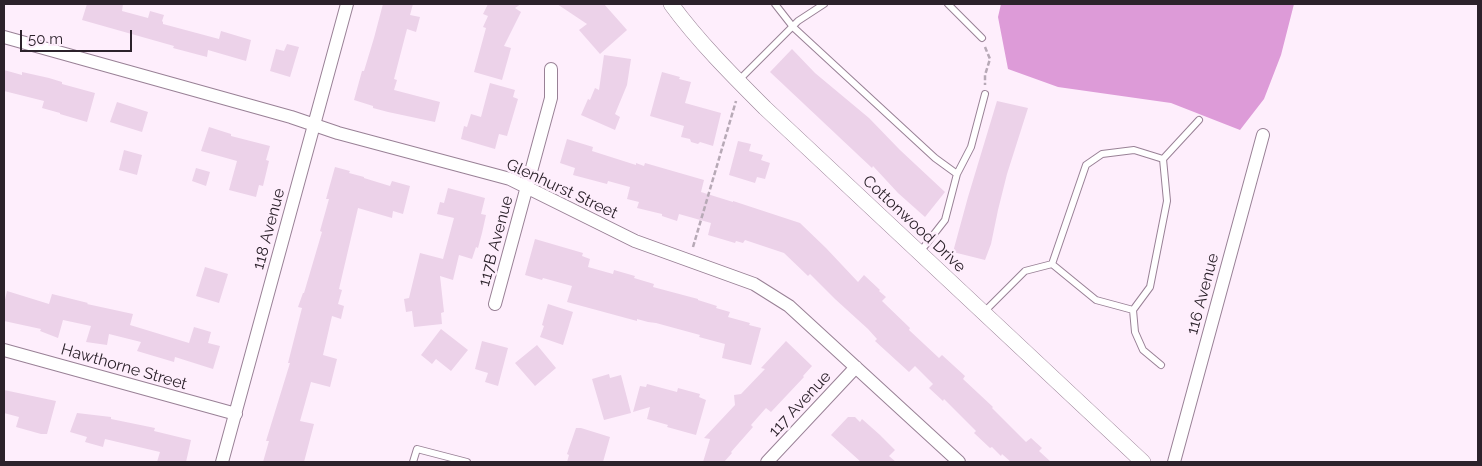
<!DOCTYPE html>
<style>
body{margin:0}
#map{position:relative;width:1482px;height:466px;overflow:hidden;background:#feeefc;font-family:Raleway,sans-serif}
canvas{display:block}
.frame{position:absolute;inset:0;border:5px solid #2c222b;pointer-events:none}
.scale{position:absolute;left:20px;top:30px;width:112px;height:22px;box-sizing:border-box;border:2px solid #2c222b;border-top:0;padding-left:6px;font-size:15px;line-height:18px;white-space:nowrap;color:#2c222b;-webkit-text-stroke:4px #feeefc;paint-order:stroke}
</style>
<div id="map">
<canvas width="1482" height="466"></canvas>
<div class="frame"></div>
<div class="scale">50 m</div>
</div>
<script>
const ctx = document.querySelector('canvas').getContext('2d');
ctx.lineJoin = 'round';
function paint(path, color) { ctx.fillStyle = color; ctx.fill(path, 'evenodd'); }
function trace(path, color, width, dash) { ctx.strokeStyle = color; ctx.lineWidth = width; ctx.lineCap = dash ? 'butt' : 'round'; ctx.setLineDash(dash || []); ctx.stroke(path); }
function write(font, color, halo, rows, align = 'center') {
  ctx.font = font + ' Raleway,sans-serif'; ctx.lineWidth = 5; ctx.setLineDash([]); ctx.textBaseline = 'middle'; ctx.strokeStyle = halo; ctx.fillStyle = color; for (const [text, x, y, turn = 0] of rows) {
    ctx.save(); ctx.translate(x, y); ctx.rotate((+turn || 0) * Math.PI / 180); ctx.textAlign = isNaN(turn) ? turn : align; if (halo) ctx.strokeText(text, 0, 0); ctx.fillText(text, 0, 0); ctx.restore();
  }
}
const forest = new Path2D(`
 M1001 4H1294L1281 55 1264 99 1240 130 1171 103 1058 87 1008 69 998 17Z`);
const building = new Path2D(`
 M87 4H123L122 11 148 18 150 11 164 15 162 21 163 22V24L219 39 221 31 251 40 246 61 208 50 207 57 173 48 174 46 82 20Z
 M383 4H413L410 15 420 17 416 32 407 29 394 79 397 80 394 90 440 102 435 122 388 112 373 108V106L354 100 362 71H364L374 38Z
 M488 4H521L515 8 521 12 504 46 511 48 502 80 474 72 486 28 483 27 488 16 483 14Z
 M557 4H604L627 30 600 54 579 30 587 24Z
 M287 44 299 47 290 77 270 71 276 49 284 51Z
 M792 49 815 73 869 118 900 150 945 192 925 217 898 193 873 166 872 168 770 72Z
 M604 55 631 59 627 85 615 114 620 117 615 130 581 115 588 99 590 100 595 88 599 90Z
 M4 70 22 75V72L49 78 62 82V84L95 93 87 122 60 114V113L42 108 44 101 4 91Z
 M662 72 680 77 679 79 691 82 685 103 721 113 713 146 700 142 698 144 691 142 690 139 681 137 684 126 650 116Z
 M490 83 515 90 513 97 518 99 507 136 499 134 495 149 461 139 464 126 467 127 471 114 481 117Z
 M997 101 1028 108 1007 174 998 210 991 244 985 260 953 252 968 197Z
 M117 102 148 112 142 132 110 122Z
 M209 127 231 134V136L270 146 266 160 269 161 263 186 259 185 256 197 229 190 237 161 201 151Z
 M567 139 593 147 592 151 636 165V163L644 166 645 163 704 180 701 192 733 202V201L800 223 826 248 858 282 864 275 880 290 879 291 886 297 882 301 910 328 909 330 939 358 942 355 965 376 963 379 993 407 992 408 1026 442 1031 438 1042 448 1039 451 1051 462H1011L1002 454 1001 456 992 447 990 448 974 433 976 431 944 399 943 401 929 388 933 384 915 366 909 372 875 341 877 339 868 329 835 299 810 274 808 276 784 253 745 240 743 243 736 241 735 243 708 235 711 223 679 214 677 221 662 216V214L637 208 639 202 627 199 630 187 608 181 607 184 573 175 575 168 560 163Z
 M738 141 751 144 749 151 763 155 761 160 770 163 765 179 757 177 755 183 729 175Z
 M124 150 142 155 137 175 119 170Z
 M335 167 350 171 349 173 364 177V178L390 186 392 181 410 186 403 214 393 211 392 218 358 208 339 289 342 290 338 304 344 306 341 319 332 316 323 355 337 359 330 387 311 382 300 421 314 424 304 462H263L269 441H266L290 363H288L302 308 298 307 303 293H304L322 232 320 231 329 199H326Z
 M196 168 210 172 206 186 192 181Z
 M448 188 485 198 481 214 486 215 482 233 478 248 476 247 472 259 459 255 453 280 440 276 444 312 441 313 442 324 414 327 412 311 406 312 404 299 409 298 420 253 443 259 454 218 437 214 440 202 444 203Z
 M535 239 583 253 582 256 590 259 588 267 613 274 614 270 635 276 634 278 654 284 653 287 698 299V300L717 306 716 308 730 312 728 317 750 323 749 325 761 328 751 365 722 358 725 344 699 337 700 335 656 323 648 322 637 319V321L567 302 572 286 543 278 542 280 525 275Z
 M205 267 228 274 219 303 196 296Z
 M7 291 49 304 52 294 88 303 87 304 133 314 130 325 189 343 194 327 211 332 208 343 220 346 213 369 175 357 174 362 137 351 141 342 109 334 107 345 86 342 91 326 63 320 58 338 40 331 41 329 4 321V304Z
 M548 304 573 312 563 345 540 337 544 326 542 325Z
 M441 329 468 350 451 371 436 359 432 364 421 355Z
 M482 341 508 348 498 386 485 382 488 373 475 369Z
 M786 341 812 366 803 376 804 377 771 412 766 408 751 425 753 427 731 452 732 453 724 462H703L710 439 704 438 735 405 734 395 741 394 765 369 761 368Z
 M537 345 556 368 535 386 515 363Z
 M609 374 610 378 621 375 631 413 604 420 592 379Z
 M647 384 677 392 678 388 700 394 699 397 706 400 696 435 667 427 668 425 647 419 650 407 633 412 640 386 646 387Z
 M4 390 56 401 47 434H41L16 427 19 417 4 413Z
 M77 413 111 417V419L155 428 154 431 191 440 186 462H157L160 452 105 439 103 447 85 442 87 437 70 432Z
 M848 417H855L860 422 862 419 880 435 895 450 889 456 896 462H861L831 435Z
 M576 428H581L610 437 603 462H567L569 455 567 454Z`);
const path = new Path2D(`
 M985 47 990 59 985 75V85
 M693 247 736 101`);
const service = new Path2D(`
 M775 4 793 27 935 158 957 174
 M948 4 982 38
 M738 81 798 21 824 4
 M920 252 945 220 957 174 971 147 985 94
 M1052 264 1086 165 1102 154 1134 150 1163 159
 M1052 264 1096 300 1133 310
 M984 312 1025 271 1052 264
 M1161 365 1143 350 1135 332 1133 310 1150 287 1167 201 1163 159 1199 120
 M413 462 417 449 467 462`);
const minor = new Path2D(`
 M4 37 291 117 338 133 510 179 635 241 754 284 789 306 959 462
 M495 304 551 98V69
 M4 350 236 414
 M222 462 347 4
 M767 462 856 367
 M1174 462 1263 135`);
const tertiary = new Path2D(`
 M671 4C698 41 732 75 765 108L1143 462`);
const streetNames = [
 ["Glenhurst Street",562,189,25],
 ["Cottonwood Drive",914,224,43],
 ["118 Avenue",269,229,-75],
 ["117B Avenue",496,241,-75],
 ["116 Avenue",1203,294,-75],
 ["Hawthorne Street",124,367,16],
 ["117 Avenue",800,404,-47]
];
paint(forest, '#dd9bd8');
paint(building, '#ecd2e9');
trace(service, '#998196', 8);
trace(minor, '#998196', 14);
trace(tertiary, '#998196', 16);
trace(path, '#b7a9b6', 2.5, [5, 2.5]);
trace(service, '#fff', 6);
trace(minor, '#fff', 12);
trace(tertiary, '#fff', 15);
write('16px', '#2c222b', '#feeefc', streetNames);
</script>
